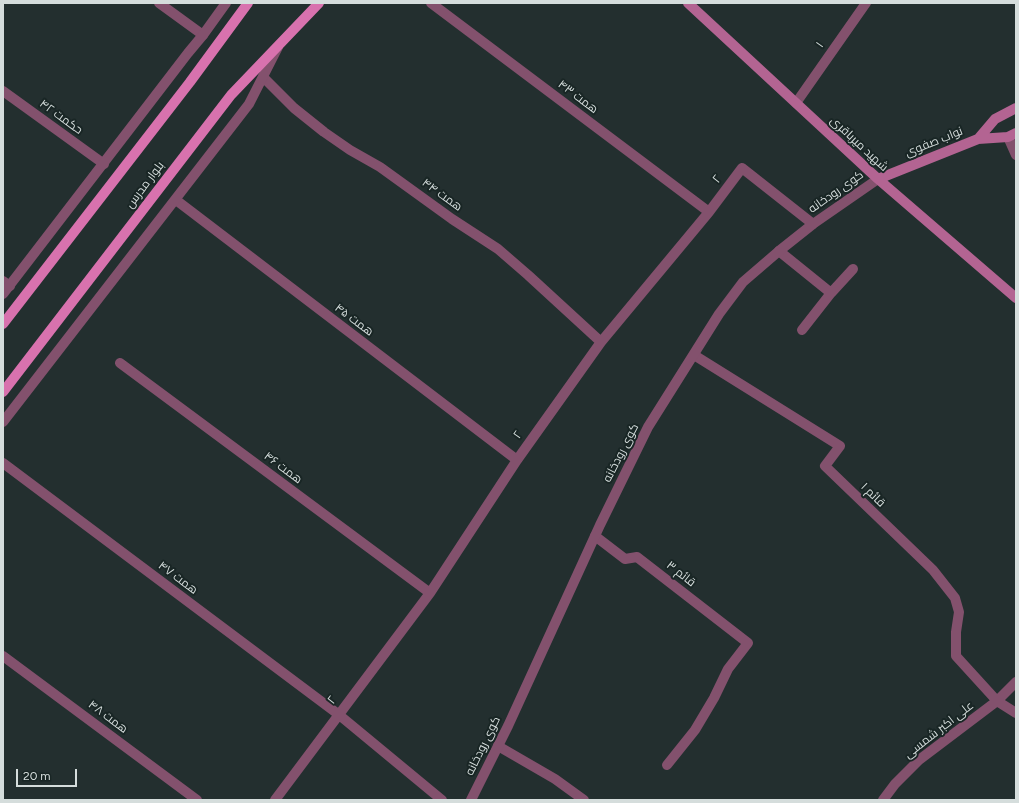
<!DOCTYPE html>
<meta charset="utf-8">
<style>
body{margin:0}
#map{position:relative;width:1019px;height:803px;overflow:hidden;background:#232f2f;font-family:Figtree,sans-serif}
canvas{display:block}
.frame{position:absolute;inset:0;border:4px solid #d5dddc;pointer-events:none}
.scale{position:absolute;left:16px;top:769px;width:61px;height:18px;box-sizing:border-box;border:2px solid #d5dddc;border-top:0;padding-left:5px;font-size:12px;line-height:14px;white-space:nowrap;color:#d5dddc;-webkit-text-stroke:3px #192625;paint-order:stroke}
</style>
<div id="map">
<canvas width="1019" height="803"></canvas>
<div class="frame"></div>
<div class="scale">20 m</div>
</div>
<script>
const ctx = document.querySelector('canvas').getContext('2d');
ctx.lineJoin = 'round';
function trace(path, color, width, dash) { ctx.strokeStyle = color; ctx.lineWidth = width; ctx.lineCap = dash ? 'butt' : 'round'; ctx.setLineDash(dash || []); ctx.stroke(path); }
function write(font, color, halo, rows, align = 'center') {
  ctx.font = font + ' Figtree,Cairo,sans-serif'; ctx.lineWidth = 4; ctx.setLineDash([]); ctx.textBaseline = 'middle'; ctx.strokeStyle = halo; ctx.fillStyle = color; for (const [text, x, y, turn = 0] of rows) {
    ctx.save(); ctx.translate(x, y); ctx.rotate((+turn || 0) * Math.PI / 180); ctx.textAlign = isNaN(turn) ? turn : align; if (halo) ctx.strokeText(text, 0, 0); ctx.fillText(text, 0, 0); ctx.restore();
  }
}
const minor = new Path2D(`
 M159 3 203 35
 M431 3 709 212
 M263 77 294 108 324 132 350 150 380 167 452 219 498 249 528 275 601 342
 M3 91 104 164
 M796 103 866 3
 M1008 137 1016 155
 M176 200 517 460
 M779 251 831 293
 M3 281 10 286
 M802 330 831 293 853 269
 M694 355 840 446 825 466 933 570 955 598 959 612 956 632V656L997 701 1016 713
 M120 363 430 593
 M3 463 338 714 442 800
 M595 536 625 559 637 557 748 643 728 669 714 698 695 730 667 765
 M3 656 197 800
 M498 746 555 779 584 800
 M275 800 430 593 517 460 601 342 709 212 742 168 813 224
 M883 800 895 784 919 760 997 701 1016 682`);
const tertiary = new Path2D(`
 M3 294 188 53 203 35 226 3
 M3 422 249 104 278 47
 M471 800 508 726 600 525 648 427 719 314 743 282 779 251 813 224 878 179`);
const secondary = new Path2D(`
 M688 3 878 179 1016 298
 M978 139 995 119 1016 108
 M878 179 978 139 1008 137 1016 133`);
const primary = new Path2D(`
 M3 324 190 82 248 3
 M3 392 231 95 319 3`);
const streetNames = [
 ["۱",820,45,-55],
 ["همت ۴۳",578,97,37],
 ["حکمت ۴۲",61,117,36],
 ["نواب صفوی",934,142,-22],
 ["شهید میرباقری",859,144,43],
 ["۲",717,179,-53],
 ["بلوار مدرس",145,185,-53],
 ["کوی رودخانه",836,192,-35],
 ["همت ۴۴",442,195,36],
 ["همت ۴۵",354,320,37],
 ["۲",518,435,-55],
 ["کوی رودخانه",621,453,-63],
 ["همت ۴۶",283,468,37],
 ["قائم ۱",873,495,44],
 ["قائم ۳",681,574,38],
 ["همت ۴۷",178,578,37],
 ["۲",332,700,-53],
 ["همت ۴۸",108,717,37],
 ["علی اکبر شمسی",939,730,-38],
 ["کوی رودخانه",483,746,-64]
];
trace(minor, '#83516d', 10);
trace(tertiary, '#83516d', 10);
trace(secondary, '#b36492', 10);
trace(primary, '#d872ae', 10);
write('12px', '#d5dddc', '#192625', streetNames);
</script>
